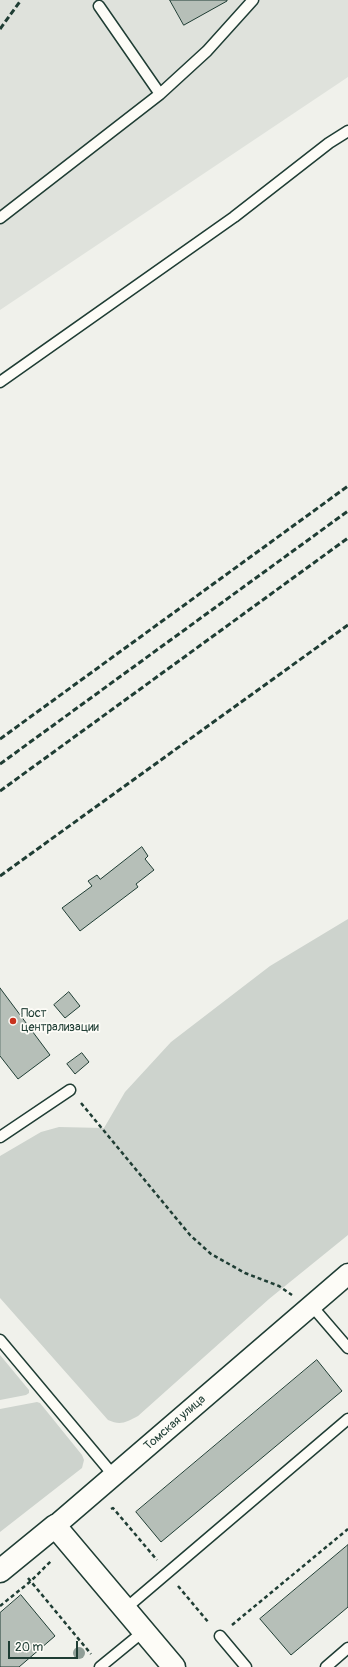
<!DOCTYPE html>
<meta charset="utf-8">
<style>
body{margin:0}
#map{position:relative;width:348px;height:1667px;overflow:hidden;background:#f0f1eb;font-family:Pangolin,sans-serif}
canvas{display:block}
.scale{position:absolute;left:8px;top:1641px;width:70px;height:18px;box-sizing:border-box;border:2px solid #1f3d34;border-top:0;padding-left:5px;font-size:12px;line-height:14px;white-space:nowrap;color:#1f3d34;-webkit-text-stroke:3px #fdfcf7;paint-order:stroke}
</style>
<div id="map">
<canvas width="348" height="1667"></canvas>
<div class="scale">20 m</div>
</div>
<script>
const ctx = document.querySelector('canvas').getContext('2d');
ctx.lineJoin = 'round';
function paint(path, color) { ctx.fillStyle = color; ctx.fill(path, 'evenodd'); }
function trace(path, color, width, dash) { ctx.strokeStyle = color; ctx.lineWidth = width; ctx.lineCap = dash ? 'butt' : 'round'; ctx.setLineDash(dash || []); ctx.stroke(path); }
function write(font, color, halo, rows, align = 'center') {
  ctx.font = font + ' Pangolin,sans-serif'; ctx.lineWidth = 3.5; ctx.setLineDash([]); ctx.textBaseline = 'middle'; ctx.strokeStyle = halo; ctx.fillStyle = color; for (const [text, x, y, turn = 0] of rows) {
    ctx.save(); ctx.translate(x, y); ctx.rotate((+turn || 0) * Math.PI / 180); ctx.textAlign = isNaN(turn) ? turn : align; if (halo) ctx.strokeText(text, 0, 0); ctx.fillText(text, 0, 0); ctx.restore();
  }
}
const built = new Path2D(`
 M0 0H348V77L0 310Z`);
const green = new Path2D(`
 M348 919V1235L269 1299 138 1416C126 1422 121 1426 108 1420L0 1298V1156L41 1132 59 1127 104 1128 125 1092 171 1042 270 966Z
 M0 1355 29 1390V1393L26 1395 0 1400Z
 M37 1402 40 1403 82 1455 84 1460 82 1468 0 1532V1409Z`);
const building = new Path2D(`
 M170 0H227V1L184 25Z
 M142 847 148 856 145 859 154 870 136 884 138 887 80 931 62 908 92 886 88 881 97 875 100 879Z
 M0 988 50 1055 18 1079 0 1056Z
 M69 992 80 1006 65 1018 54 1005Z
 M82 1053 89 1062 75 1074 67 1064Z
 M317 1360 342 1391 161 1542 136 1512Z
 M348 1545V1607L291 1655 260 1619Z
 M21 1595 55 1636 19 1667H0V1613Z`);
const path = new Path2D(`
 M81 1103 190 1235 211 1254 245 1273 279 1286 292 1295
 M111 1509 113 1508 157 1560
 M28 1578 91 1654
 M178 1586 209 1623
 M0 1606 31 1581 52 1560
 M232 1625 348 1529`);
const lane = new Path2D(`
 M99 6 160 94
 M0 218 160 94 207 51 253 0
 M0 382 234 217 329 143 348 131
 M0 1137 70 1090
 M311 1305 348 1348
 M0 1340 114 1476
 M125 1609 348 1419
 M220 1636 246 1667
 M100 1667 144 1631
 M326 1667 348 1648`);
const street = new Path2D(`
 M55 1526 348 1274`);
const secondary = new Path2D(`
 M0 1571 55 1526 174 1667`);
const rail = new Path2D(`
 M0 29 21 0
 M0 739 348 486
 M0 764 348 511
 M0 791 348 538
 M0 876 348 625`);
const trees = [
 [79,1653]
];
const markers = [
 [13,1021,4,"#c8321e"]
];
const poiNames = [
 ["Пост",21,1014],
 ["централизации",21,1028]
];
const streetNames = [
 ["Томская улица",175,1423,-41]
];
paint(built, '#dfe2dc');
paint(green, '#cdd3cd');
paint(building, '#b6bfb8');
trace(building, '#1f3d34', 1);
trace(lane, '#1f3d34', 13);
trace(street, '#1f3d34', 23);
trace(secondary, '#1f3d34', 25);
trace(path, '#1f3d34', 2.5, [4, 3]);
trace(lane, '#fdfcf7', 10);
trace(street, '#fdfcf7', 20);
trace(secondary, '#fdfcf7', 22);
trace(rail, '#1f3d34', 3, [6, 3]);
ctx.fillStyle = '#909e97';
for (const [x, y] of trees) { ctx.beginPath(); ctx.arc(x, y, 6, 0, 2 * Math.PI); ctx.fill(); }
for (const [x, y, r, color] of markers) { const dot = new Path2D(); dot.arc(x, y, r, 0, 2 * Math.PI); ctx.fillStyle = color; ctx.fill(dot); trace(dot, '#fdfcf7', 1.5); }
write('12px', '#1f3d34', '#fdfcf7', poiNames, 'left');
write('12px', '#1f3d34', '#fdfcf7', streetNames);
</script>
